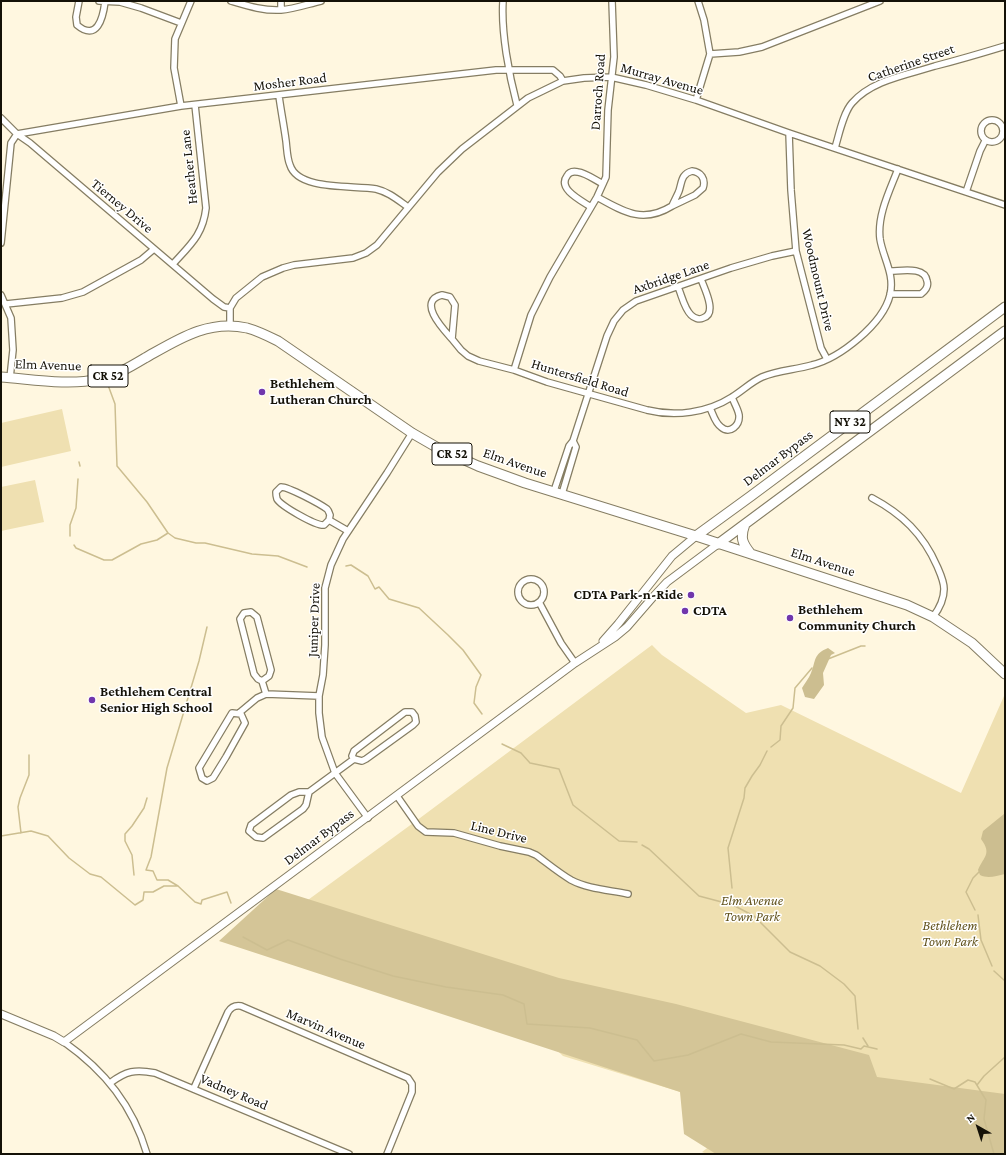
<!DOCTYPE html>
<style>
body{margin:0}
#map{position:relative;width:1006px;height:1155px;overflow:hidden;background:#fff7e0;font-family:"Crimson Pro",serif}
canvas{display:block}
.frame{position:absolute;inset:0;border:2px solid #141107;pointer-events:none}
.north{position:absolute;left:958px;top:1107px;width:40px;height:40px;-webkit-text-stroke:3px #fff;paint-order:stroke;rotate:321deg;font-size:11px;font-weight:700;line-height:16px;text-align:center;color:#141107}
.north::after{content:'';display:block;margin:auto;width:14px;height:18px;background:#141107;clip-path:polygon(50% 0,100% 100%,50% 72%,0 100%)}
</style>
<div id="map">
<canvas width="1006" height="1155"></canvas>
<div class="frame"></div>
<div class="north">N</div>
</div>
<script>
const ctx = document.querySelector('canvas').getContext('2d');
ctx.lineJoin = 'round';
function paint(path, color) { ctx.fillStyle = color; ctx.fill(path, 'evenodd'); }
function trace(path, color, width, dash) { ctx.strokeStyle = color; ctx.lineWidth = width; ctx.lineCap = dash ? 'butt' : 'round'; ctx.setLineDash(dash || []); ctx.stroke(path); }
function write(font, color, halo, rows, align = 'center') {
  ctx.font = font + ' "Crimson Pro",serif'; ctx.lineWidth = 3; ctx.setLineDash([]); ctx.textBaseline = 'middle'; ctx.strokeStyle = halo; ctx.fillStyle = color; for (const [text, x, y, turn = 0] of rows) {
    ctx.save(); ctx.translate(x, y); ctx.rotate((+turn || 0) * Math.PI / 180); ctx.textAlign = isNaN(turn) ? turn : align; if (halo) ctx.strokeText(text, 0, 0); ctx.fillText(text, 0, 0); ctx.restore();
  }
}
const green = new Path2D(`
 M62 409 71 451 1 467V423Z
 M35 480 44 522 1 531V487Z
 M652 645 662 655 746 713 781 705 961 793 1004 696 1005 697V1154H707L702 1152 752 1114 563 1056 471 969 245 946 420 818Z`);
const forest = new Path2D(`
 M276 889 559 978 676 1004 869 1055 877 1077 1005 1094V1154H716L684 1134 680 1092 219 941Z`);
const water = new Path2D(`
 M828 648 835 653 831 655 823 673 824 685 814 699 805 697 802 688C805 683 809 678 811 673 816 661 813 654 828 648Z
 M1004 814 1005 874C996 876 988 879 980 875L978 870C984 856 992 854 981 839L983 831Z`);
const stream = new Path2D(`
 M108 385 115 404 117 466 147 502 168 533 175 538 196 543H205L252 554 278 556 307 567
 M79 462 80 466
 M70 536V525L76 508 78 479
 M74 545 76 548 104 560H112L141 544 157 540 168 533
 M346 566 351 565 368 576 375 589 379 587 389 599 419 608 448 635 463 650 481 675 476 687 474 703 482 714
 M828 659 861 646H865
 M502 744 521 753 530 763 559 769 573 805 619 841 637 842
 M771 747 780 740 781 726 793 708 795 688 812 668
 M21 833 18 807 20 798 29 775V755
 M1 836 31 831 48 836 69 858 90 874 101 877 135 905 143 900 144 892H153L164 886H178L195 902 201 904 202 900 227 892 231 903
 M642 845 649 849 699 896 733 905 754 916 790 952 820 966 844 984 855 996 858 1029
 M134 875 132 855 125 841V834L132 826 144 808 147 798
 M178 886 168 880H157L153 871 146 870 151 857 167 768 199 661 207 627
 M732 888 728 848 744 798 745 788 752 776 760 765 767 751
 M975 910 966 892 973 878 980 871
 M978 915 981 940 992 966
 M243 937 267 950 288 940 340 959 393 976 446 987 503 995 524 1004 527 1024 590 1028 637 1040 654 1061 688 1055 741 1034 771 1042 844 1045 861 1049 864 1046 877 1049
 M994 971 1005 981
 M863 1038 868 1046
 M930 1079 954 1089 968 1080 975 1082 986 1100 984 1119 994 1154
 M977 1085 984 1076 1005 1057`);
const minor = new Path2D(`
 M79 1 76 17 77 25C97 42 103 18 105 2
 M99 1 120 2 141 8 181 23
 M231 1C248 6 264 11 281 10 294 9 308 4 321 1
 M281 1V10
 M503 1C501 32 509 75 517 105
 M710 54 739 52 762 47 880 1
 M279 96C281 111 284 126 286 141 287 149 287 158 290 165 298 191 353 185 376 189 389 192 398 200 408 207
 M696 100 710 54 704 20 698 1
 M181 106 174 68 175 39 191 1
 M1 118 17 134 30 143 213 299 224 307 230 308
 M981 131a11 11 0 1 1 22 0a11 11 0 1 1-22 0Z
 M789 133 791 190 796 251 821 348 827 359
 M835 148C839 135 843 113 852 103 872 80 907 75 935 66 958 60 982 53 1005 46
 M692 171C701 172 706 179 703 188L695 195 672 206C674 201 677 196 679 191 682 182 681 174 692 171Z
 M966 192 980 151 985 141
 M597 197C624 212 643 224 672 206
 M591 207C582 201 557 189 567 176 569 172 573 171 578 172 586 173 595 180 603 184
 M1 243 11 143 17 134 181 106 496 70H553L560 76 563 81
 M173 264C190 245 203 235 206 208L195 105
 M678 287C682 296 684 308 691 315 694 318 699 320 703 318 718 314 704 288 701 279
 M890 294H921C925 291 929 287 927 281 925 266 901 271 891 271
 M1 295 11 318 13 350 10 378
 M442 295 450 297 455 305 452 339C444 330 416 301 442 295Z
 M6 304 62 298 83 292 141 260 154 249
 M230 326V308L236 298 262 277 283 268 294 265 353 258 366 253 377 245 438 172 462 149 528 98 563 81 584 78 611 77 646 85 696 100 789 133 1005 205
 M452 339 461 350 468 356 479 361 514 370 547 382 647 410C675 417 707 413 732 397 742 391 751 382 762 377 778 370 795 370 812 365 840 358 883 324 890 295 895 274 883 258 880 239 877 215 890 190 898 169
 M514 370 531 315 550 277 597 197 606 177 608 110 614 57 612 1
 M710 408C713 414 715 423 721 427 730 435 740 425 739 415 738 409 734 403 732 397
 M281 487C289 487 320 504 327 509 329 511 329 513 330 515L329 520 324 525C316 526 281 506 277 499 276 496 276 495 276 492Z
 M554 491 569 446 573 441 607 336 614 321 623 310 636 301 731 268 772 256 796 251
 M562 494 576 447 573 441
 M872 498C902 514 923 534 937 566 940 573 944 581 944 589 944 599 939 609 933 617
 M329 520 348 531
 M518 592a13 13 0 1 1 26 0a13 13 0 1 1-26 0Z
 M539 602 561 643 575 663
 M251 612 257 617 271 670 269 676 262 681 258 679 254 674 240 619 244 613Z
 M262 681 266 694
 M405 712H412L415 716 416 722 413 725 366 759 362 761 354 759 352 756 354 751Z
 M232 713 241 714 245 723 226 757 213 778 207 781 202 778 199 768Z
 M239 713 257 698 266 694 319 696
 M299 792H309L306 805 303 809 263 838 256 837 249 831 251 825 291 795Z
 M309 792 354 759
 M397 796 418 826 426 832 454 833 500 846 529 852 536 855C547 863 559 873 571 880 588 889 609 890 628 894
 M368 818 335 773 322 737 319 713V696L323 675 325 645V588L331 565 343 539 387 473 412 433
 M64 1042C105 1071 133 1106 147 1154
 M110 1083C126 1071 135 1069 155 1073L349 1154
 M194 1088 228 1012C231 1007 235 1005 241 1006L408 1078 412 1084V1092L387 1154`);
const tertiary = new Path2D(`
 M603 641 618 624 672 556 696 536
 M1 1014 54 1036 64 1042 575 663 615 637 627 627 653 597 667 582 718 544`);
const primary = new Path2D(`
 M1 377C30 379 70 386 98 379 115 376 130 367 145 358 177 340 208 319 247 328 258 331 268 336 278 341L412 433 438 448 478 466 525 483 696 536 907 605 933 617 972 643 1005 674
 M745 524C740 538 742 543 751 554
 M696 536 751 496 1005 307
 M718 544 1005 331`);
const markers = [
 [262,392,4,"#7036ac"],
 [691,595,4,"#7036ac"],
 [685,611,4,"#7036ac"],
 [790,618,4,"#7036ac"],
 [92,700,4,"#7036ac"]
];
const shields = [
 [108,376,40],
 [850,422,40],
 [452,454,40]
];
const shieldNames = [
 ["CR 52",108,376],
 ["NY 32",850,422],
 ["CR 52",452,454]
];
const streetNames = [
 ["Catherine Street",911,63,-19],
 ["Murray Avenue",662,79,16],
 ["Mosher Road",290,82,-7],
 ["Darroch Road",598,92,-86],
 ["Heather Lane",189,167,-96],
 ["Tierney Drive",122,206,40],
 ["Axbridge Lane",671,277,-19],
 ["Woodmount Drive",818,280,77],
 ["Elm Avenue",48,365,2],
 ["Huntersfield Road",580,378,17],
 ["Delmar Bypass",778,458,-37],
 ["Elm Avenue",515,463,19],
 ["Elm Avenue",823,562,18],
 ["Juniper Drive",314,620,-88],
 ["Line Drive",499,832,14],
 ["Delmar Bypass",319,837,-37],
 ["Marvin Avenue",326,1029,23],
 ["Vadney Road",234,1092,23]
];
const poiNames = [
 ["Bethlehem",270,384],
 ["Lutheran Church",270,400],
 ["CDTA Park-n-Ride",683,595,"right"],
 ["Bethlehem",798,610],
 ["Community Church",798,626],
 ["CDTA",693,611],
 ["Bethlehem Central",100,692],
 ["Senior High School",100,708]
];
const parkNames = [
 ["Elm Avenue",752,901],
 ["Town Park",752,917],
 ["Bethlehem",950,926],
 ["Town Park",950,942]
];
paint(green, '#efe0b1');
paint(forest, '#d4c597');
paint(water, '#ccbe90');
trace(stream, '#ccbe90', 1.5);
trace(minor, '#857d63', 8);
trace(tertiary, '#857d63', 9);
trace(primary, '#857d63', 11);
trace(minor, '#fff', 5.5);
trace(tertiary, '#fff', 7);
trace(primary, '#fff', 9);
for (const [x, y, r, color] of markers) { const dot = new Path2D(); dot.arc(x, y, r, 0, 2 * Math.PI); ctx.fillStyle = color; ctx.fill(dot); trace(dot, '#fff', 1.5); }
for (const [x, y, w] of shields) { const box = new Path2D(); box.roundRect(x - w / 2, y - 11, w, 22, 3); ctx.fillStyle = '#fff'; ctx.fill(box); trace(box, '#141107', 1); }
write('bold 13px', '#141107', null, shieldNames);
write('14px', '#141107', '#fff', streetNames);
write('bold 14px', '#141107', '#fff', poiNames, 'left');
write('italic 14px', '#62531d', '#fff', parkNames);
</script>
